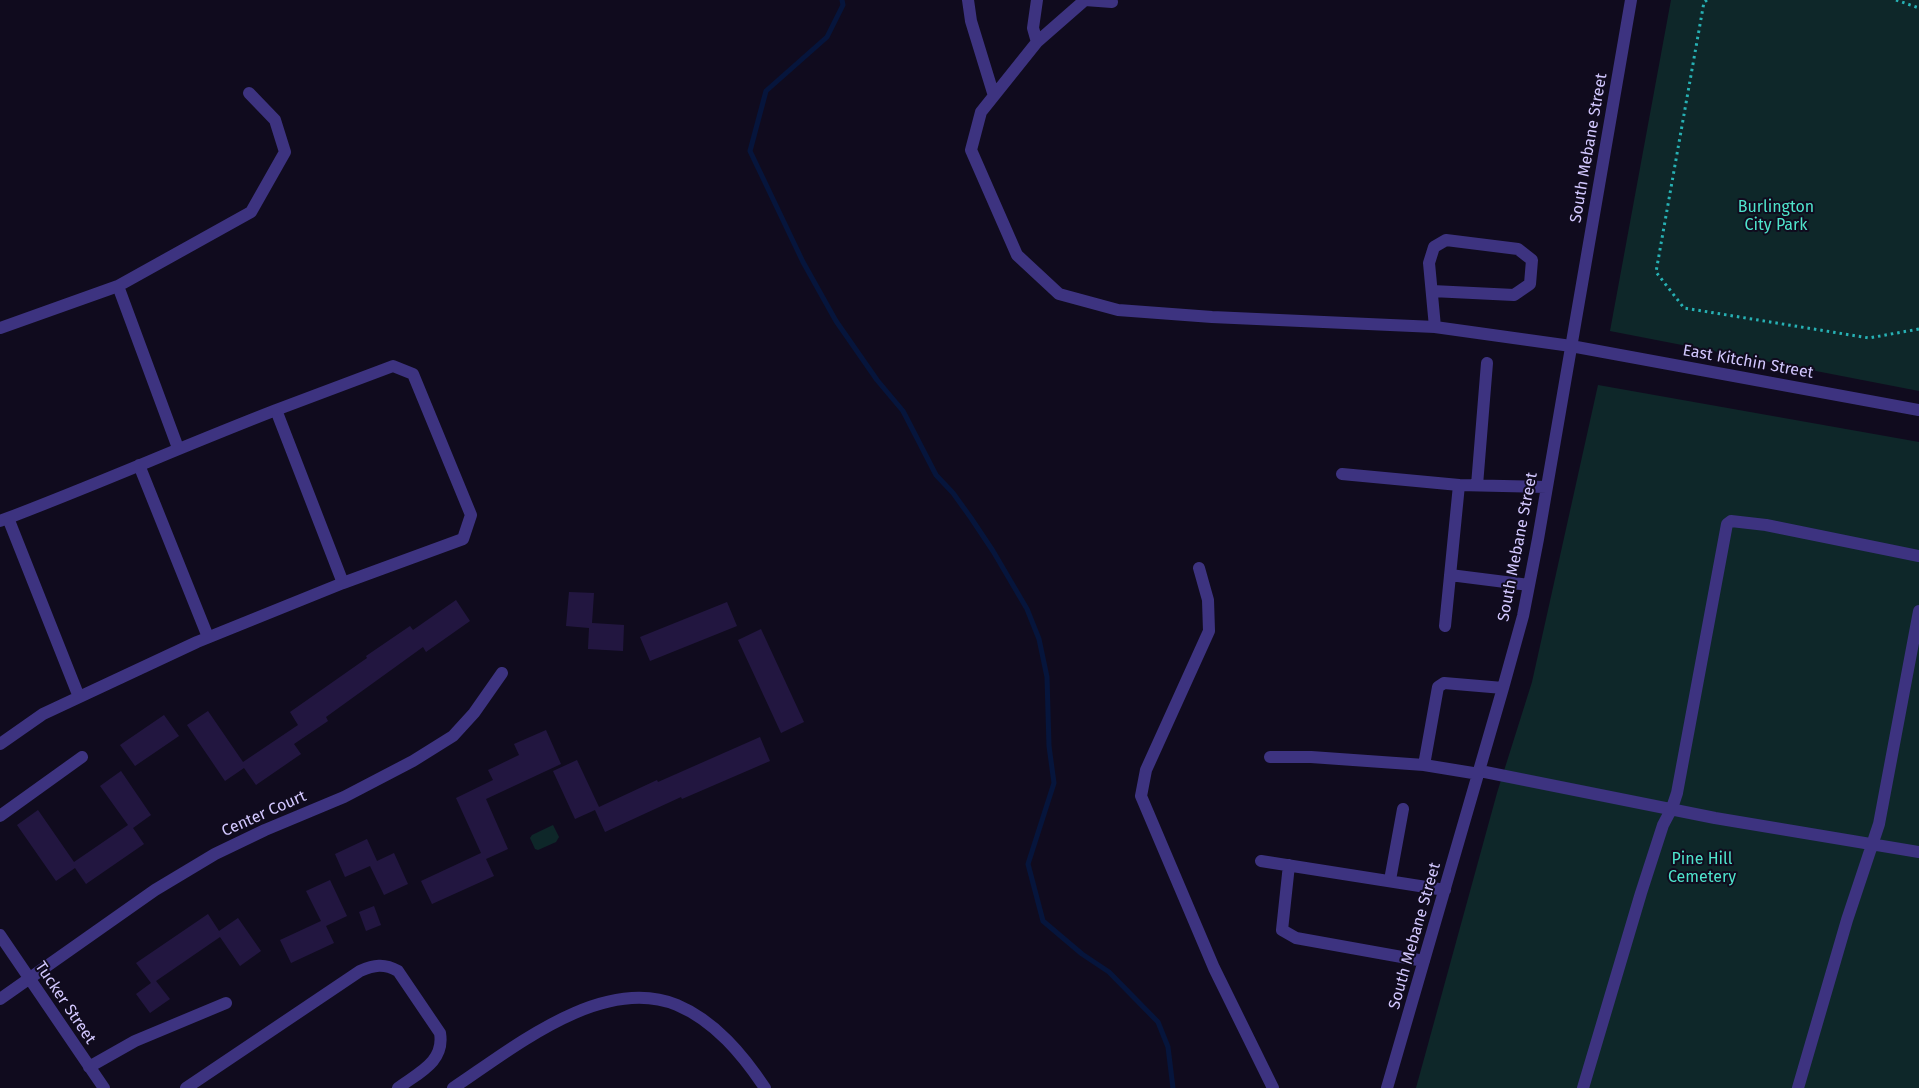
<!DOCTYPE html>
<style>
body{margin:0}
canvas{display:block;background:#100b1e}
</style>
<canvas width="1919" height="1088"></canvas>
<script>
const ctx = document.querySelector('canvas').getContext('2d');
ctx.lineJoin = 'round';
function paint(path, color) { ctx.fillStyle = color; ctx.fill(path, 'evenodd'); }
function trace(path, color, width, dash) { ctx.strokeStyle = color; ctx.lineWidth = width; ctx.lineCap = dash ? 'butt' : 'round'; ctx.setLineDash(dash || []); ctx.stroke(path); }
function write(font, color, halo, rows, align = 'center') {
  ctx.font = font + ' "Fira Sans",sans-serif'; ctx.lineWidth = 4; ctx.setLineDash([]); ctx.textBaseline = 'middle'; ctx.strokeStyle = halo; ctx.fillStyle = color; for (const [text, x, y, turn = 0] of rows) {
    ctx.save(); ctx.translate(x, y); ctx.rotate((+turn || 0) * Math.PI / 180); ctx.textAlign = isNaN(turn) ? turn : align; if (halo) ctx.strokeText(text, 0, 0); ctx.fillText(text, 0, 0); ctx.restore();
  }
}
const green = new Path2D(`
 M1671 0H1919V391L1610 331Z
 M1598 385 1919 442V1088H1416L1497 793 1532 682Z
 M553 825 559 837 556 842 538 850 535 849 530 838 532 835Z`);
const stream = new Path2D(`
 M842 0 843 5 827 37 766 91 750 151 803 262 836 321 877 380 903 411 936 475 953 493 971 518 993 551 1027 609 1039 639 1047 677 1049 746 1054 783 1028 864 1043 921 1082 954 1109 972 1158 1022 1168 1047 1173 1088`);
const building = new Path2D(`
 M569 592 594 593 592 623 624 625 623 651 588 649 589 628 566 626Z
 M456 600 470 621 426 652 423 647 326 717 328 721 294 744 301 754 256 785 244 768 225 781 187 725 208 711 243 762 298 725 290 712 367 658 366 656 410 626 413 630Z
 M727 602 737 626 650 661 640 637Z
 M761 629 804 722 781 733 738 640Z
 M164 715 179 736 135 766 120 745Z
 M546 730 561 764 486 799 508 849 486 859 494 876 432 904 421 881 481 853 456 798 493 780 488 770 519 755 514 744Z
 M760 737 770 761 682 799 681 797 605 832 595 810 575 819 553 771 577 760 599 807 657 780 658 782Z
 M121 771 151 815 133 828 144 844 86 884 75 868 56 881 17 825 38 810 74 862 128 825 100 786Z
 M367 839 377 861 394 853 408 884 384 895 370 866 345 877 335 854Z
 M330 880 347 916 326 926 334 943 291 963 280 940 321 921 306 891Z
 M374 906 381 925 366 931 359 912Z
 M208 914 219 931 238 918 261 951 240 966 220 937 156 981 170 999 150 1013 136 994 151 983 136 963Z`);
const path = new Path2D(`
 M1707 0 1704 2 1656 272 1684 308 1869 338 1919 329
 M1896 0 1919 8`);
const minor = new Path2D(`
 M968 0 971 21 994 96
 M1112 2 1085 0 1037 42 981 112 971 150 1017 255 1059 294 1118 310 1212 317 1435 327 1571 346 1919 410
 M1037 42 1033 28 1037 0
 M118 286 251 212 285 152 275 120 249 93
 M1432 291 1514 295 1530 284 1532 260 1518 249 1446 240 1434 247 1429 263 1435 327
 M0 328 118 286 178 448
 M276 410 393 366 413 374 471 515 463 539 343 583
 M139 465 208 637
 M1342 474 1459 485 1547 487
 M1477 485 1487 363
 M8 518 79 697
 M0 521C93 486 183 446 276 410L343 583 197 642 43 714 0 744
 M1199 568 1208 600 1209 631 1146 770 1141 796 1214 968 1273 1088
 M1450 575 1529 585
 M1445 626 1459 485
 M1270 757H1311L1424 765
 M1480 771 1715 818 1919 852
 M1479 774 1424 765 1438 687 1444 683 1503 688
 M0 816 82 757
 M1261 861 1445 890
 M1289 865 1282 930 1296 938 1424 961
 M1390 880 1403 809
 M0 935 104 1088
 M0 999 155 890 215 854 265 830 344 797 413 761 453 736 474 713 502 673
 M89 1067 135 1041 226 1003
 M186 1088 360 971C374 965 384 963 398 971L440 1033C445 1062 418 1073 398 1088
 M453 1088C512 1049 602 974 677 1005 715 1021 743 1055 765 1088
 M1387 1088 1503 688 1523 616 1538 539 1631 0
 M1583 1088 1641 893 1663 825 1672 808 1677 793 1727 524 1731 521 1766 525 1919 556
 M1798 1088 1847 920 1879 824 1919 611`);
const streetNames = [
 ["South Mebane Street",1589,148,-80],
 ["East Kitchin Street",1748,362,10],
 ["South Mebane Street",1518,547,-79],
 ["Center Court",264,814,-24],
 ["South Mebane Street",1415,936,-74],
 ["Tucker Street",65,1003,56]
];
const parkNames = [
 ["Burlington",1776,208],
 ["City Park",1776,226],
 ["Pine Hill",1702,860],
 ["Cemetery",1702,878]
];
paint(green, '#0e2729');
trace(stream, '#06153c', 5);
paint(building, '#221640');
trace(path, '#27b1b4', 3, [2.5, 4]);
trace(minor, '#3d3380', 12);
write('16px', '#d3c8ff', '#100b1e', streetNames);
write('16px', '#4fe4cc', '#100b1e', parkNames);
</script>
